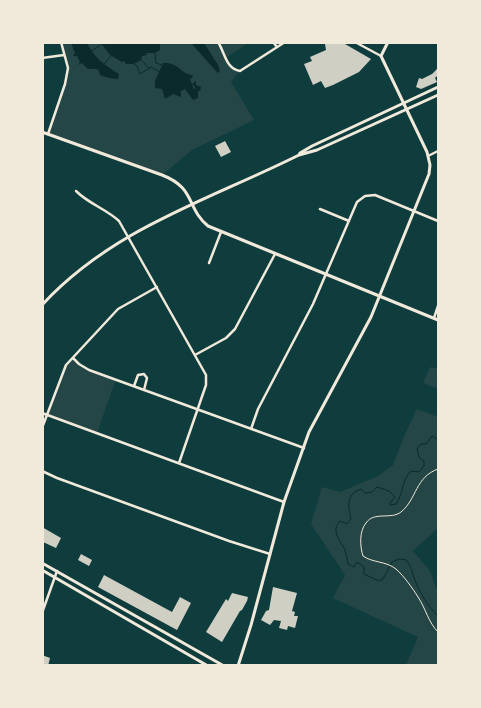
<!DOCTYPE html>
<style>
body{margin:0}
#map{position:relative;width:481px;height:708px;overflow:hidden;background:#0f3d3e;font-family:"Work Sans",sans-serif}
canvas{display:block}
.frame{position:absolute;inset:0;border:44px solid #f1e9da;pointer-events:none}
</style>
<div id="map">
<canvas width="481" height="708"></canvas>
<div class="frame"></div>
</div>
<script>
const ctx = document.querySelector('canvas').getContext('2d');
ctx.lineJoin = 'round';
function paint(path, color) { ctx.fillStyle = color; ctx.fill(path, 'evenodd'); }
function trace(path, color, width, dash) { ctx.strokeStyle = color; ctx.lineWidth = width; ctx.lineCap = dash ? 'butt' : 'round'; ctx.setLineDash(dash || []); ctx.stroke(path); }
const green = new Path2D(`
 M61 43H248L226 58 230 67 240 71 231 82 254 120 192 150 162 175 48 134 65 84 68 68Z
 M73 358 82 366 116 379 97 433 48 414 65 367Z
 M430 367 438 369V368V389L423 383Z
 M417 409 438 417V528L413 551 430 571 436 588 438 589V665H406L418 637 333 598 345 575 311 524 322 487 340 492 378 476 393 465 405 434Z`);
const water = new Path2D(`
 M71 43H87C94 57 104 65 119 74L118 79 109 78 100 75 99 71 97 69H88L82 63 78 65 80 62 77 56H73L75 53Z
 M157 43H160V50L155 53H146L147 55 142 56 141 60 134 64H126L124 61 122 62 110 55 101 43Z
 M191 43H204L218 65 220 71 218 73C215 70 193 45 191 43Z
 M163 63C179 62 180 74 193 75L192 78 190 79 194 90 195 87 192 84 196 81V85L201 87 200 91H198V98L193 100 185 89 181 91V97L173 94 165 99 162 89 155 88V81Z`);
const stream = new Path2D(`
 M92 51 102 44
 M155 53 156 63 162 65
 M141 60 149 68
 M134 64 137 66 140 74 151 67 160 72
 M103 65 111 56
 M438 440 432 436 426 444H421L417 448 419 457 424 461V466L419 472 411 471C401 481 404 493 396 504L390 505V503L395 497 389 491 377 487 372 492 365 493 361 489C346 494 348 506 351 519L347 524 340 521C331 531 339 539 344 548 346 552 347 560 348 564L354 567 356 563H359L364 567V574L379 581 383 579 392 562 399 559 406 560C411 566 412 571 414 578 419 591 428 607 438 616`);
const building = new Path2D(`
 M325 44H345L371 59 359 72 333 85 325 88 321 81 313 85 304 64 312 61 310 57 326 50Z
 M437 69 438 75 435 78 437 82 421 89 416 87 419 78 422 79 432 74Z
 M225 141 231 152 221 157 215 146Z
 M42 527 61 538 56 548 43 542Z
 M81 554 92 560 89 566 78 560Z
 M104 575 172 612 180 597 191 603 177 630 98 587Z
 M273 587 297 593 292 611 295 612 294 616H298L295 628 288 626 287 630 279 628 281 621 274 620 270 625 261 620 266 611 269 610Z
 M232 593 248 597 247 601 242 610 240 611 222 642 206 632 226 599 228 601Z
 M42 655 50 658 48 666H42Z`);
const path = new Path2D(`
 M438 469C415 477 417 499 401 512 391 520 374 511 366 523 359 531 360 547 363 556 373 563 386 561 396 569 404 576 413 589 418 597 426 609 428 622 438 632`);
const minor = new Path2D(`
 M218 42C225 53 226 69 240 71L285 42
 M273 42 277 47
 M355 42 381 56
 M42 58 64 55
 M48 134 65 84 68 68 61 42
 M428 156 438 151
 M76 191C89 204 106 209 119 221L206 375V385L179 463
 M320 209 349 221
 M209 263 221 232
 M434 318 438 306
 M195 355 226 338 235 329 275 254
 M73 358 79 364 89 370 304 448
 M134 386 138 375 144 374 147 378 144 390
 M42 413 284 502
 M42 428 66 365 118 309 157 287
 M251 429 258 409 313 304 357 202 365 196 375 195 438 221
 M42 471 57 478 229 541 270 554
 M42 613 57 571`);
const tertiary = new Path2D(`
 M42 132 162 175C196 188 186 208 208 226L438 320
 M42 563 224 666
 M42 570 208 666
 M238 666 251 625 284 502 309 432 371 317 429 174 430 165 427 152 381 56 388 42`);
const secondary = new Path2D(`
 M299 155 300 153 312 146 438 87
 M42 305C113 228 209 200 299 155L317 150 438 95`);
paint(green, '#244646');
paint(water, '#0a2a2b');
trace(stream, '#0a2a2b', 1);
paint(building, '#cfcfc3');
trace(path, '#f1e9da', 1);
trace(minor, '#f1e9da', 2.5);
trace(tertiary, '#f1e9da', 3);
trace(secondary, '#f1e9da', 3);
</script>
